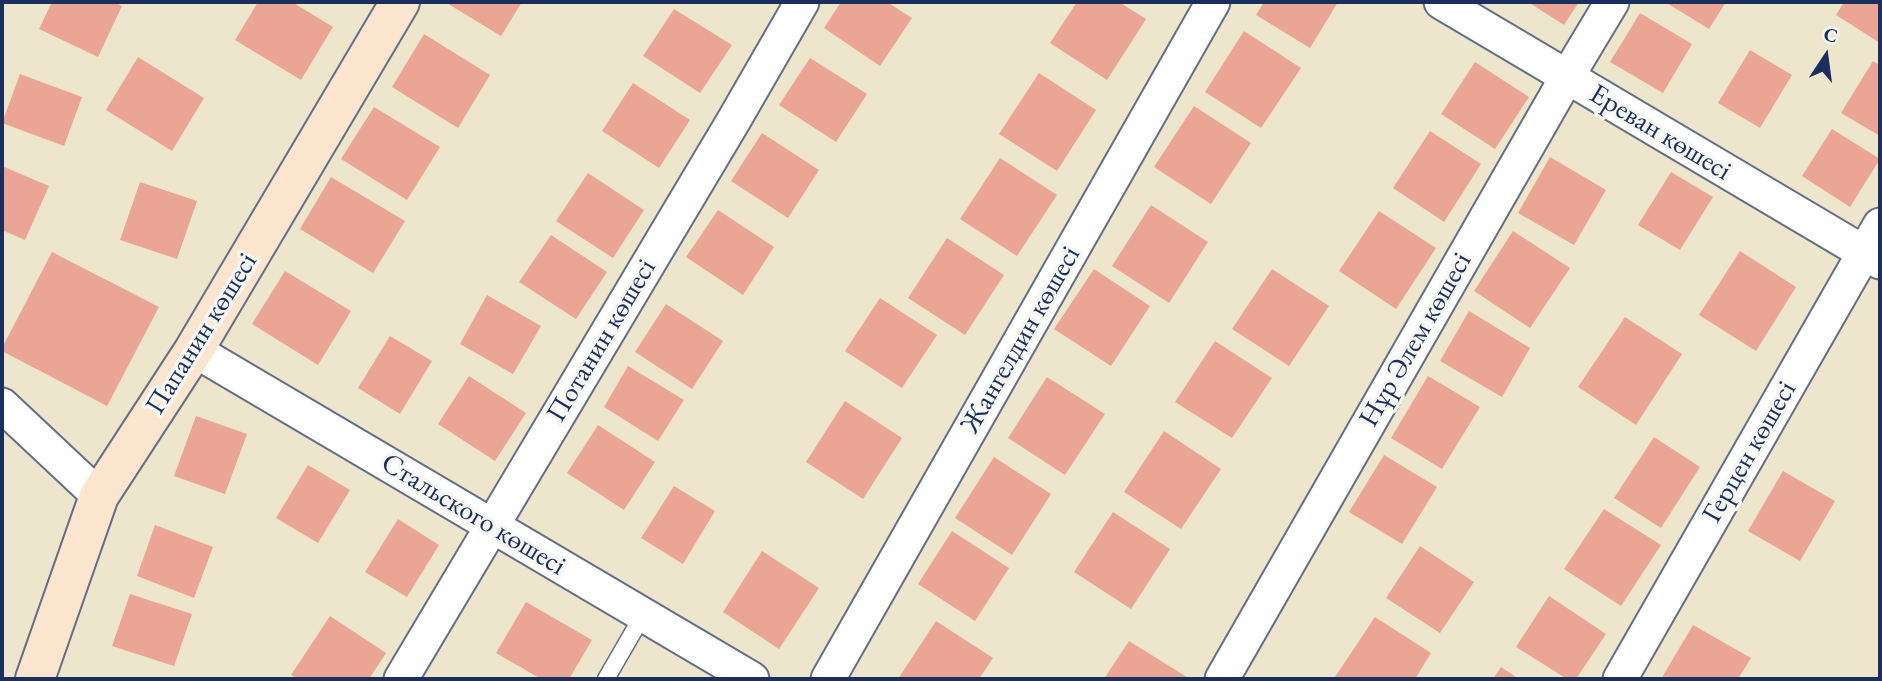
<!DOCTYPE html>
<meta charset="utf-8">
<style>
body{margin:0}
#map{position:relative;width:1882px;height:681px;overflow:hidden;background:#ede6cd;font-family:"EB Garamond",serif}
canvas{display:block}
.frame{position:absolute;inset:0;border:4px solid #1b2f5e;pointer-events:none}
.north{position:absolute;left:1791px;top:21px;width:70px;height:70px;-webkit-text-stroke:5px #f6f6f2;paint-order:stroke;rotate:13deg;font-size:19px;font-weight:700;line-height:28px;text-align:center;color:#1b2f5e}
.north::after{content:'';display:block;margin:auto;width:24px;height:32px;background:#1b2f5e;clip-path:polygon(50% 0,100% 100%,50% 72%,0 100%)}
</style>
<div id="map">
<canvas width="1882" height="681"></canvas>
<div class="frame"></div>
<div class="north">С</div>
</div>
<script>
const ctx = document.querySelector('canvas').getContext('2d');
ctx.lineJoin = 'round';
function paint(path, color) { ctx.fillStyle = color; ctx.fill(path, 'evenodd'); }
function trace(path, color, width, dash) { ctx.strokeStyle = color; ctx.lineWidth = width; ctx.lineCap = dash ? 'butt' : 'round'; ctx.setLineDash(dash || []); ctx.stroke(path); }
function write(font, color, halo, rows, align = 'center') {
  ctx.font = font + ' "EB Garamond",serif'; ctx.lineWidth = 7; ctx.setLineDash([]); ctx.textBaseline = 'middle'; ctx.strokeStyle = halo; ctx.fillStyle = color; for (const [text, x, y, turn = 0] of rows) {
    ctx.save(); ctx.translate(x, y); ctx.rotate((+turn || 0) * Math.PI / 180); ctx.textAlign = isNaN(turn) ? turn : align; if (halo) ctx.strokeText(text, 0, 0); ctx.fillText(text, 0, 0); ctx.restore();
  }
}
const building = new Path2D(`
 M52 2H114L122 6 98 57 39 29Z
 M258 2H292L333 27 301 80 235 40Z
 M445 2H522L501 36Z
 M841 2H887L912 18 880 66 824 28Z
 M1077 2H1119L1146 19 1107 80 1050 43Z
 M1264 2H1338L1310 48 1256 15Z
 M1528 2H1579L1564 25Z
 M1665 2H1726L1709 29Z
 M1844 2H1880V43L1836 15Z
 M674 9 732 45 700 93 643 56Z
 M1640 13 1692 44 1663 93 1610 62Z
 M1244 31 1301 68 1261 128 1205 92Z
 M424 34 490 75 458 128 392 87Z
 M1750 50 1792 75 1760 128 1718 103Z
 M138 57 204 98 172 151 106 110Z
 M810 58 867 94 836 142 779 105Z
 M1873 61 1880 65V136L1841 113Z
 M1475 62 1529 97 1495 149 1441 114Z
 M1039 73 1096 110 1057 171 999 134Z
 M20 74 82 97 64 146 2 123Z
 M633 83 690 120 659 168 602 131Z
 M1194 106 1251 143 1211 204 1154 167Z
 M374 107 440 147 407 200 341 159Z
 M1832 129 1880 159 1850 207 1802 176Z
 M1430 131 1481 164 1444 222 1393 188Z
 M762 133 819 170 788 218 731 181Z
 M1550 157 1606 190 1574 245 1518 213Z
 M1000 158 1057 195 1017 256 960 219Z
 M2 166 49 186 25 240 2 230Z
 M1671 172 1713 197 1680 250 1638 225Z
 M588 173 644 210 613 258 556 221Z
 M331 177 405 221 373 273 300 229Z
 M140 182 197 201 177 259 120 240Z
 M1151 205 1208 242 1169 303 1112 266Z
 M718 210 774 247 743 295 686 257Z
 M1379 211 1436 248 1396 309 1339 271Z
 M1513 231 1570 268 1530 328 1474 291Z
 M551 235 607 272 576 319 519 282Z
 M947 238 1004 275 965 335 908 298Z
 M1740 251 1796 287 1756 351 1699 315Z
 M52 252 159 307 107 406 2 351V348Z
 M1094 269 1150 306 1111 366 1054 329Z
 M1272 269 1329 306 1289 366 1232 329Z
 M285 271 351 311 318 365 252 324Z
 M487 295 541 326 513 374 460 344Z
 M880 298 937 335 902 388 845 351Z
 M666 304 723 341 692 389 635 352Z
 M1469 311 1530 348 1502 397 1440 361Z
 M1625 317 1682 354 1636 425 1578 387Z
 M390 336 432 361 400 414 358 388Z
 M1215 341 1272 378 1232 438 1175 402Z
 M628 366 684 400 658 441 604 407Z
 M469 376 526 413 495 461 438 424Z
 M1428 376 1480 407 1442 469 1391 438Z
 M1047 377 1105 414 1065 475 1008 438Z
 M845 401 902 438 863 499 806 462Z
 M196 416 247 434 225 494 174 476Z
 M598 425 655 462 624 510 567 473Z
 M1164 431 1221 469 1181 529 1124 492Z
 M1654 437 1700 467 1661 528 1614 498Z
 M1384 455 1437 487 1402 544 1349 512Z
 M994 457 1051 494 1012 555 955 518Z
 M308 465 350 490 318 543 276 518Z
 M1783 471 1835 501 1800 561 1748 531Z
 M674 486 715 511 683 564 641 538Z
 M1604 509 1661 545 1621 606 1564 569Z
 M1113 512 1170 549 1131 609 1074 572Z
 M398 519 439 545 407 597 365 572Z
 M155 525 213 547 194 598 137 576Z
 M952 531 1009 568 975 621 918 584Z
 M1420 546 1474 582 1440 633 1386 598Z
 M762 551 819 588 779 649 723 612Z
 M130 594 192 614 174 666 112 646Z
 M1549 596 1606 634 1576 679H1567L1516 647Z
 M526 602 592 640 569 679H541L496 653Z
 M330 616 386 653 369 679H298L291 675Z
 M1375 617 1431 653 1415 679H1338L1335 677Z
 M936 621 993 658 979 679H898Z
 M1693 625 1751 658 1738 679H1661Z
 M1129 641 1190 679H1104Z
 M1501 667 1519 679H1493Z`);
const lane = new Path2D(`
 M606 679 643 615`);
const street = new Path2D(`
 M1441 2 1880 262
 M194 350 752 679
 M2 405 99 496
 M401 679 734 120 802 2
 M828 679 1213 2
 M1222 679 1567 77 1612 2
 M1620 679 1880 225`);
const secondary = new Path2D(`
 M35 679 99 496 194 350 400 2`);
const streetNames = [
 ["Ереван көшесі",1660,133,31],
 ["Папанин көшесі",202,334,-58],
 ["Жангелдин көшесі",1021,340,-60],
 ["Нұр Әлем көшесі",1416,340,-60],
 ["Потанин көшесі",602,341,-59],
 ["Герцен көшесі",1750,452,-60],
 ["Стальского көшесі",473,515,31]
];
paint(building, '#eba594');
trace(lane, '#646f85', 19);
trace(street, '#646f85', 37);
trace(secondary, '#646f85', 42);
trace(lane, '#fff', 16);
trace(street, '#fff', 33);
trace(secondary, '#fce5cf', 38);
write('28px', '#1b2f5e', '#f6f6f2', streetNames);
</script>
